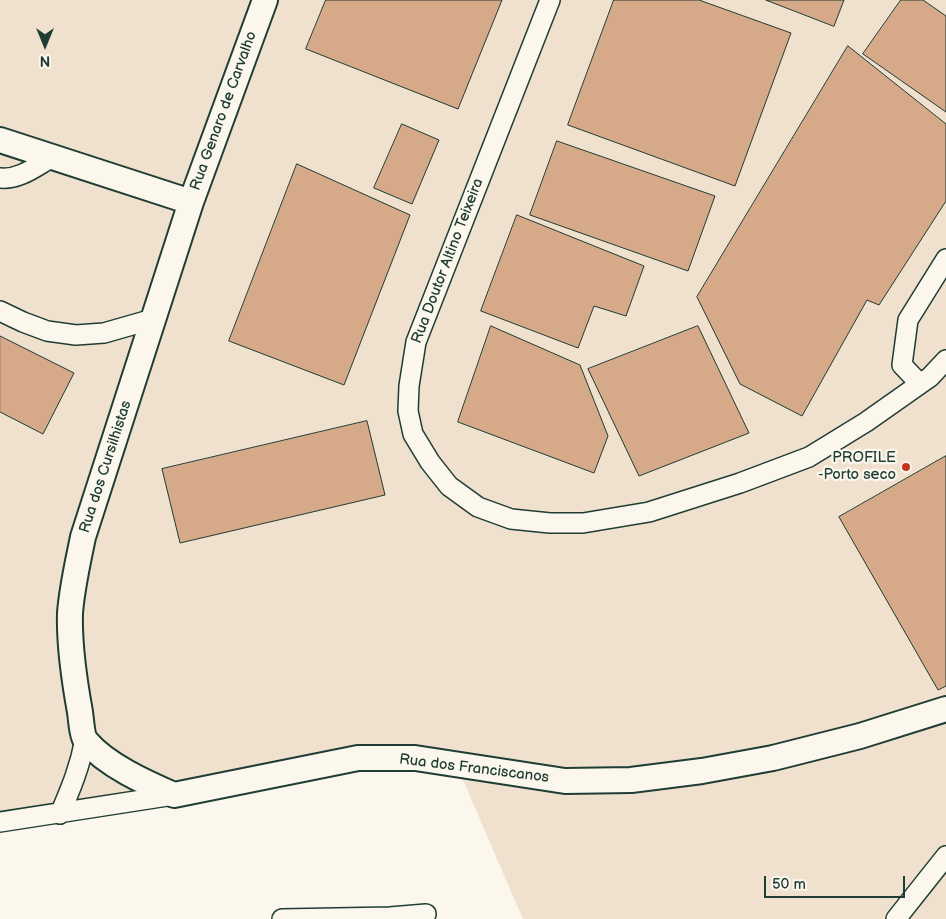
<!DOCTYPE html>
<style>
body{margin:0}
#map{position:relative;width:946px;height:919px;overflow:hidden;background:#fbf7ec;font-family:"Balsamiq Sans",sans-serif}
canvas{display:block}
.north{position:absolute;left:20px;top:20px;width:50px;height:50px;-webkit-text-stroke:4px #fbf7ec;paint-order:stroke;rotate:180deg;font-size:14px;font-weight:700;line-height:20px;text-align:center;color:#1f3d34}
.north::after{content:'';display:block;margin:auto;width:18px;height:22px;background:#1f3d34;clip-path:polygon(50% 0,100% 100%,50% 72%,0 100%)}
.scale{position:absolute;left:764px;top:876px;width:141px;height:22px;box-sizing:border-box;border:2px solid #1f3d34;border-top:0;padding-left:6px;font-size:15px;line-height:18px;white-space:nowrap;color:#1f3d34;-webkit-text-stroke:4px #fbf7ec;paint-order:stroke}
</style>
<div id="map">
<canvas width="946" height="919"></canvas>
<div class="north">N</div>
<div class="scale">50 m</div>
</div>
<script>
const ctx = document.querySelector('canvas').getContext('2d');
ctx.lineJoin = 'round';
function paint(path, color) { ctx.fillStyle = color; ctx.fill(path, 'evenodd'); }
function trace(path, color, width, dash) { ctx.strokeStyle = color; ctx.lineWidth = width; ctx.lineCap = dash ? 'butt' : 'round'; ctx.setLineDash(dash || []); ctx.stroke(path); }
function write(font, color, halo, rows, align = 'center') {
  ctx.font = font + ' "Balsamiq Sans",sans-serif'; ctx.lineWidth = 4.5; ctx.setLineDash([]); ctx.textBaseline = 'middle'; ctx.strokeStyle = halo; ctx.fillStyle = color; for (const [text, x, y, turn = 0] of rows) {
    ctx.save(); ctx.translate(x, y); ctx.rotate((+turn || 0) * Math.PI / 180); ctx.textAlign = isNaN(turn) ? turn : align; if (halo) ctx.strokeText(text, 0, 0); ctx.fillText(text, 0, 0); ctx.restore();
  }
}
const built = new Path2D(`
 M0 0H946V919H523L460 773 357 766 0 819Z`);
const building = new Path2D(`
 M326 0H502L458 109 306 49Z
 M614 0H699L791 33 735 186 568 125Z
 M766 0H844L834 26Z
 M901 0H923L946 16V112L863 54Z
 M848 46 946 124V201L879 305 867 300 802 416 740 384 697 297Z
 M402 124 439 140 412 204 374 188Z
 M557 141 715 196 688 271 530 215Z
 M297 164 410 215 344 385 229 341Z
 M517 215 644 266 626 316 594 306 578 348 481 311Z
 M491 326 580 365 608 436 594 473 458 422Z
 M698 326 749 433 639 476 588 369Z
 M0 336 74 373 43 434 0 412Z
 M367 421 385 495 180 543 162 469Z
 M946 456V686L938 690 839 517Z`);
const minor = new Path2D(`
 M550 0 416 342 409 386 408 411 413 434 430 462 449 486 478 507 511 519 550 523H583L649 512 740 483 809 457 866 422 920 384 930 377 946 360
 M0 178C19 180 35 167 51 158
 M0 311 23 322 47 331 76 335 104 333 153 319
 M920 384 902 365 908 320 946 259
 M60 814C71 788 80 767 85 739
 M0 822 174 795
 M282 919 390 917 426 914
 M896 919 946 856`);
const major = new Path2D(`
 M265 0 191 202 83 537C78 562 72 587 70 613 69 646 74 679 80 712 81 719 82 736 86 741 106 765 146 783 174 795L358 758H415L565 781 631 780 702 771 773 758 860 736 946 709
 M0 140 191 202`);
const markers = [
 [906,467,5,"#c8321e"]
];
const streetNames = [
 ["Rua Genaro de Carvalho",224,111,-70],
 ["Rua Doutor Altino Teixeira",448,261,-69],
 ["Rua dos Cursilhistas",106,467,-72],
 ["Rua dos Franciscanos",474,769,7]
];
const poiNames = [
 ["PROFILE",896,458],
 ["-Porto seco",896,475]
];
paint(built, '#f0e0ce');
paint(building, '#d6a988');
trace(building, '#1f3d34', 1);
trace(minor, '#1f3d34', 22);
trace(major, '#1f3d34', 28);
trace(minor, '#fbf7ec', 19);
trace(major, '#fbf7ec', 24);
for (const [x, y, r, color] of markers) { const dot = new Path2D(); dot.arc(x, y, r, 0, 2 * Math.PI); ctx.fillStyle = color; ctx.fill(dot); trace(dot, '#fbf7ec', 2); }
write('15px', '#1f3d34', '#fbf7ec', streetNames);
write('15px', '#1f3d34', '#fbf7ec', poiNames, 'right');
</script>
